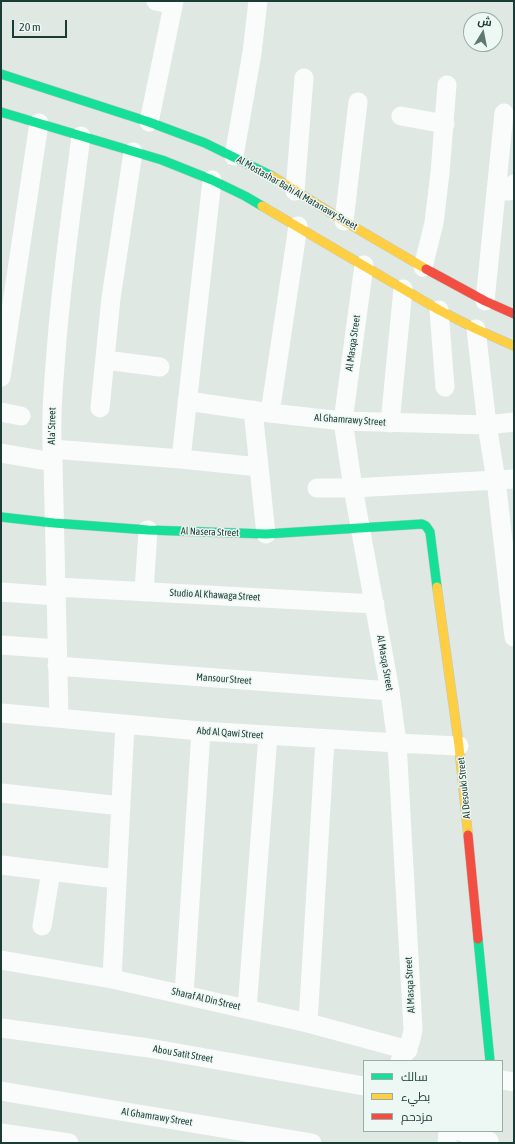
<!DOCTYPE html>
<meta charset="utf-8">
<style>
body{margin:0}
#map{position:relative;width:515px;height:1144px;overflow:hidden;background:#e0e8e4;font-family:"Asap Condensed",Cairo,sans-serif}
canvas{display:block}
.frame{position:absolute;inset:0;border:2px solid #1d3b35;pointer-events:none}
.legend{position:absolute;left:363px;top:1060px;width:140px;height:72px;box-sizing:border-box;background:#edf7f3;border:1px solid #9aaca7;margin:0;padding:5px 7px;list-style:none;font-size:12px;color:#1d3b35}
.legend li{display:flex;align-items:center;gap:8px;height:20px}
.legend b{width:20px;border:1px solid #9aaca7}
.north{position:absolute;left:463px;top:12px;width:40px;height:40px;box-sizing:border-box;background:#edf7f3;border:1px solid #9aaca7;border-radius:50%;rotate:10deg;font-size:11px;font-weight:700;line-height:16px;text-align:center;color:#1d3b35}
.north::after{content:'';display:block;margin:auto;width:14px;height:18px;background:#617872;clip-path:polygon(50% 0,100% 100%,50% 72%,0 100%)}
.scale{position:absolute;left:12px;top:20px;width:55px;height:18px;box-sizing:border-box;border:2px solid #1d3b35;border-top:0;padding-left:5px;font-size:12px;line-height:14px;white-space:nowrap;color:#1d3b35;-webkit-text-stroke:3px #edf7f3;paint-order:stroke}
</style>
<div id="map">
<canvas width="515" height="1144"></canvas>
<div class="frame"></div>
<ul class="legend">
<li><b style="height:5px;background:#16e098"></b>سالك</li>
<li><b style="height:5px;background:#ffcf43"></b>بطيء</li>
<li><b style="height:5px;background:#f24e42"></b>مزدحم</li>
</ul>
<div class="north">ش</div>
<div class="scale">20 m</div>
</div>
<script>
const ctx = document.querySelector('canvas').getContext('2d');
ctx.lineJoin = 'round';
function trace(path, color, width, dash) { ctx.strokeStyle = color; ctx.lineWidth = width; ctx.lineCap = dash ? 'butt' : 'round'; ctx.setLineDash(dash || []); ctx.stroke(path); }
function write(font, color, halo, rows, align = 'center') {
  ctx.font = font + ' "Asap Condensed",sans-serif'; ctx.lineWidth = 3; ctx.setLineDash([]); ctx.textBaseline = 'middle'; ctx.strokeStyle = halo; ctx.fillStyle = color; for (const [text, x, y, turn = 0] of rows) {
    ctx.save(); ctx.translate(x, y); ctx.rotate((+turn || 0) * Math.PI / 180); ctx.textAlign = isNaN(turn) ? turn : align; if (halo) ctx.strokeText(text, 0, 0); ctx.fillText(text, 0, 0); ctx.restore();
  }
}
const street = new Path2D(`
 M156 1 173 5
 M401 116 445 124
 M149 122 174 1
 M234 156 252 53 258 1
 M496 189 509 191 513 189 514 184
 M295 191 304 78
 M344 221 358 102
 M364 265 343 421 353 488 390 691 397 743 413 1029C411 1043 408 1049 400 1061
 M423 267 434 223 440 173 447 85
 M485 301 504 113
 M439 310 445 387
 M476 329 487 425 496 480 514 637
 M105 360 160 367
 M1 377 39 123
 M187 401 270 413 343 421 487 425 514 422
 M100 408 111 298 133 152
 M253 410 266 534
 M1 412 21 416
 M270 413 298 226
 M390 423 403 289
 M52 449 181 459 259 467
 M1 453 53 462
 M181 459 212 180
 M317 488H353L514 479
 M56 587 375 604
 M1 592 56 596
 M144 592 148 530
 M1 645 57 649
 M57 666 390 691
 M1 713 201 731 397 743 459 746
 M59 718 53 462C50 426 53 389 56 353 61 280 72 208 81 136
 M1 793 121 806
 M1 865 116 879
 M42 926 51 871
 M1 960 112 979 184 995 308 1023 408 1050
 M112 979 125 724
 M184 995 201 731
 M247 1009 268 735
 M308 1023 325 739
 M1 1028 149 1048 364 1086
 M502 1080 514 1082
 M1 1091 312 1143
 M460 1131 489 1141
 M1 1133 69 1143
 M447 1143 448 1131`);
const fast = new Path2D(`
 M1 74 149 122 205 143 272 176
 M1 112 162 160 212 180 245 196 262 206
 M1 517 54 523 148 530 266 534 422 524 426 526 430 532 437 587
 M478 939 490 1061`);
const slow = new Path2D(`
 M272 176 344 221 426 269
 M262 206 439 310 476 329 514 346
 M437 587 459 746 468 835`);
const jam = new Path2D(`
 M426 269 485 301 514 314
 M468 835 478 939`);
const streetNames = [
 ["Al Mostashar Bahi Al Matanawy Street",297,193,30],
 ["Al Masqa Street",353,343,-82],
 ["Al Ghamrawy Street",350,420,4],
 ["Ala' Street",52,426,-89],
 ["Al Nasera Street",210,532,2],
 ["Studio Al Khawaga Street",215,595,3],
 ["Al Masqa Street",385,663,80],
 ["Mansour Street",224,679,4],
 ["Abd Al Qawi Street",230,733,4],
 ["Al Desouki Street",464,788,-96],
 ["Al Masqa Street",410,985,-93],
 ["Sharaf Al Din Street",206,999,13],
 ["Abou Satit Street",183,1054,10],
 ["Al Ghamrawy Street",157,1117,9]
];
trace(fast, '#bcc7c4', 10);
trace(slow, '#bcc7c4', 10);
trace(jam, '#bcc7c4', 10);
trace(street, '#fafcfb', 19);
trace(fast, '#16e098', 9);
trace(slow, '#ffcf43', 9);
trace(jam, '#f24e42', 9);
write('10px', '#1d3b35', '#edf7f3', streetNames);
</script>
